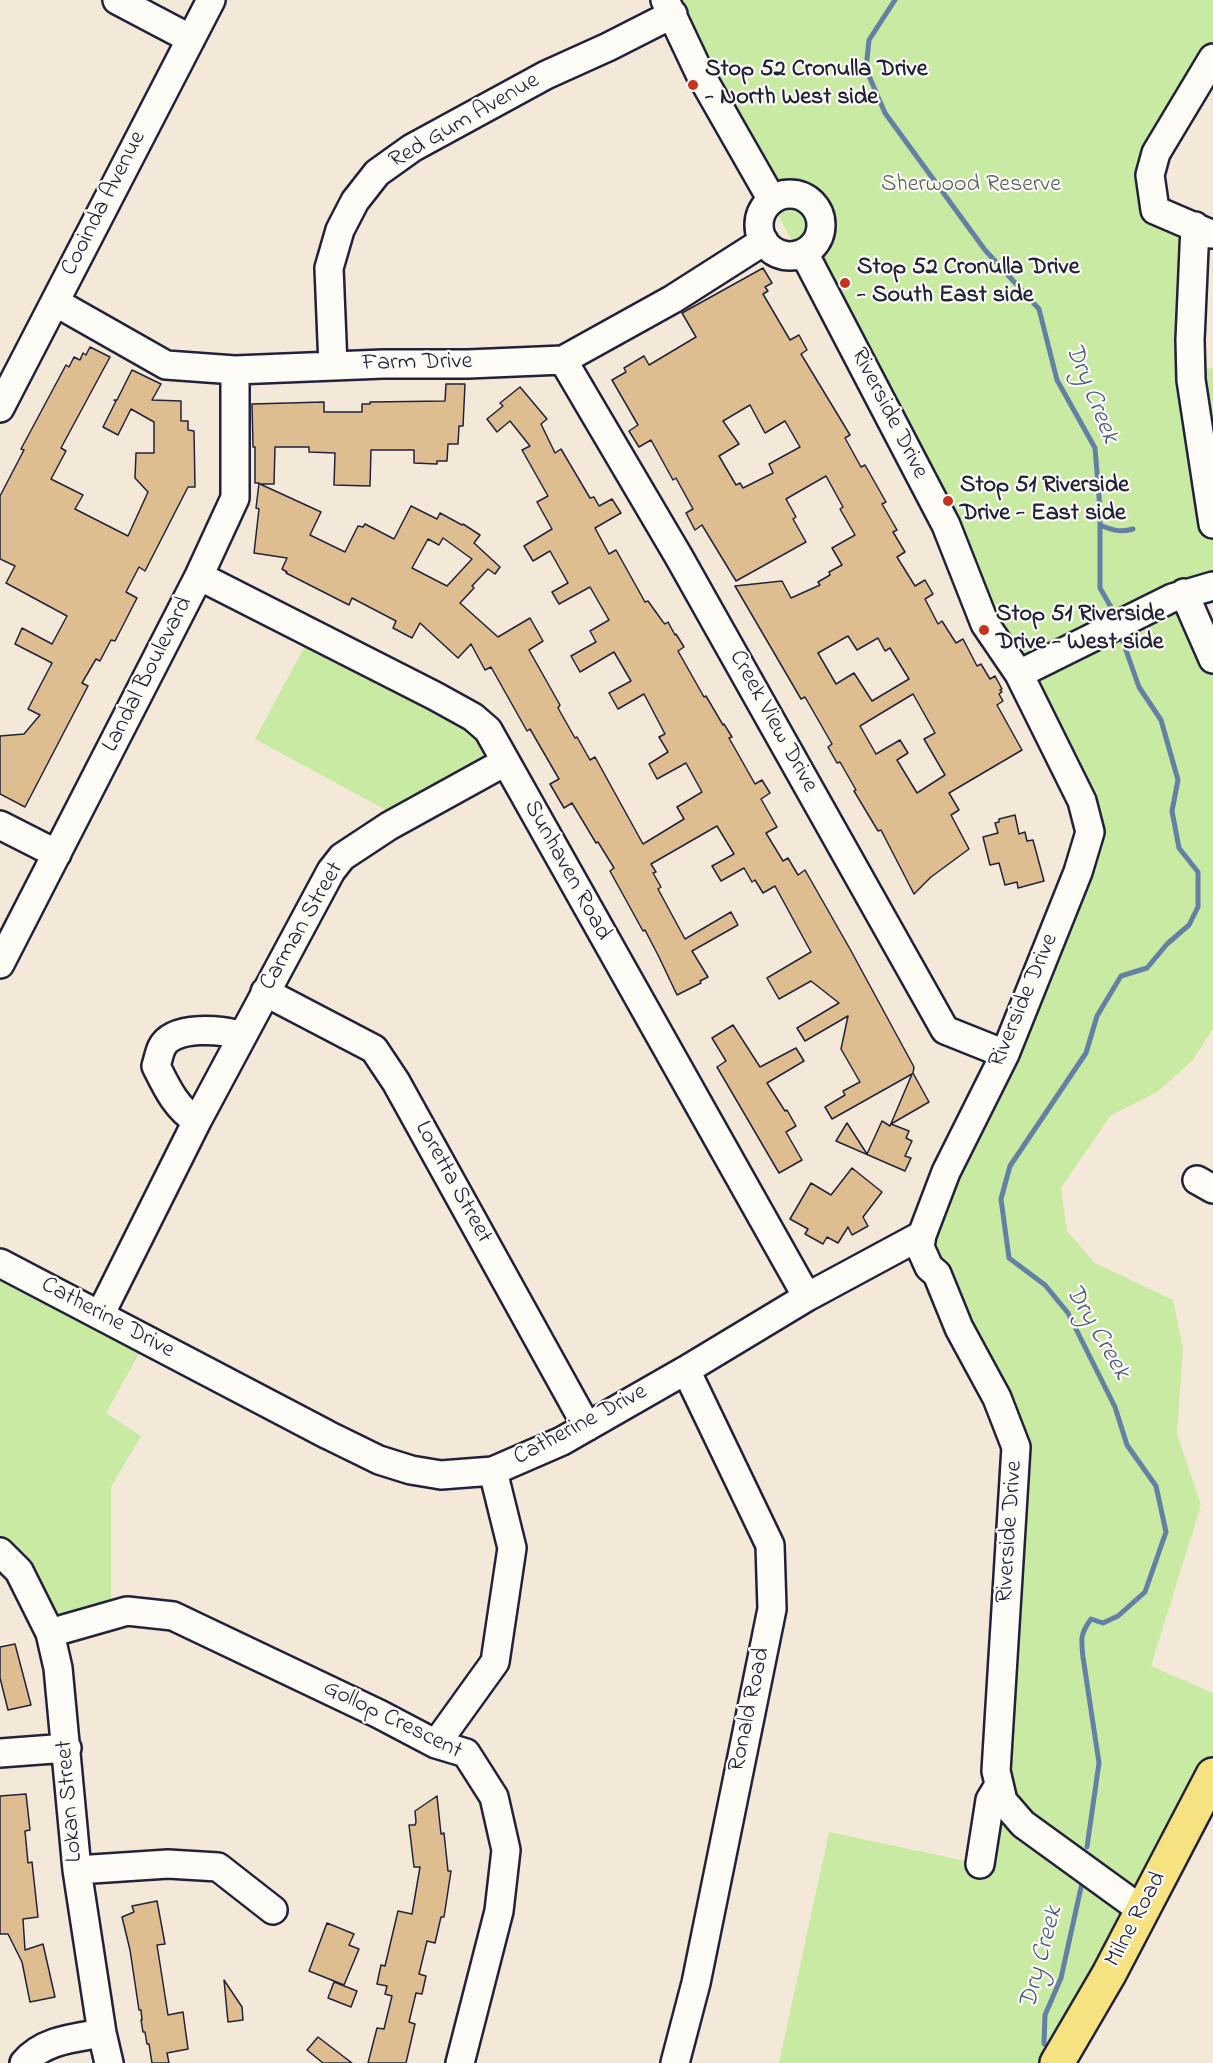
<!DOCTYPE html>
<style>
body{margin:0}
canvas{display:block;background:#f4e9d8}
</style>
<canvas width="1213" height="2063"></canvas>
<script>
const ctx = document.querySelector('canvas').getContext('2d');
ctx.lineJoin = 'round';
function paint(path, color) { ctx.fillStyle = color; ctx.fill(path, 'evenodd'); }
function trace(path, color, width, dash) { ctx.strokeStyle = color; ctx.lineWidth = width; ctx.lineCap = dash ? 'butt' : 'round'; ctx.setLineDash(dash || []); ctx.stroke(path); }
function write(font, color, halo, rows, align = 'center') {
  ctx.font = font + ' "Indie Flower",sans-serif'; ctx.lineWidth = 4.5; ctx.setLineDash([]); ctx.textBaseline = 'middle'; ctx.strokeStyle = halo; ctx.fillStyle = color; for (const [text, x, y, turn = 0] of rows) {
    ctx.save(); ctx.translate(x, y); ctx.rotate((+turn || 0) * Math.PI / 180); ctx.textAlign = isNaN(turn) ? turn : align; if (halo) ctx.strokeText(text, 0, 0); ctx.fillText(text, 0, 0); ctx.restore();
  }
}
const green = new Path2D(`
 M665 0H1213V54L1156 153 1155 209 1196 241 1191 370 1213 368V586L1185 593 1213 658V1028L1193 1060 1157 1092 1110 1116 1061 1188 1067 1231 1095 1263 1173 1300 1183 1348 1177 1434 1201 1505 1151 1666 1213 1693V1775L1072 2063H779L829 1832 980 1864 1016 1448 929 1235 1090 832 916 467 712 95Z
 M307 642 465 720 491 758 395 815 255 739Z
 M0 1275 141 1350 106 1413 141 1436 111 1487V1615L50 1633 0 1552Z`);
const stream = new Path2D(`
 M895 0 869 40 866 69 885 113 985 250 1039 309 1057 380 1095 448 1100 509V588L1115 614
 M1100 525C1112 530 1120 533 1133 529
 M1087 1847 1099 1763 1083 1657C1081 1639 1080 1634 1091 1619L1103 1623 1118 1616 1145 1592 1166 1532 1156 1486 1127 1445 1115 1407 1068 1313 1045 1285 1009 1258 1001 1199 1010 1166 1086 1053 1097 1016 1121 976 1147 968 1167 944 1189 925 1198 907V872L1179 848 1172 811 1178 780 1161 720 1139 687 1122 639
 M1044 2044 1045 2015 1061 1978 1082 1883`);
const building = new Path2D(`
 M763 268 772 283 765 287 768 291 763 294 790 340 799 335 807 350 801 354 850 435 845 438 861 467 865 465 886 502 882 504 897 530 893 532 905 552 897 557 915 586 925 580 933 594 925 599 938 624 942 621 956 643 963 639 977 666 981 664 990 679 995 676 1002 689 1000 690 1002 692 999 694 1003 701 997 705 1022 750 949 793 959 810 951 815 969 849 931 877 914 894 881 830 878 831 854 791 856 790 840 762 837 763 828 747 832 744 805 697 801 699 735 586 782 581 791 598 820 585 818 582 830 575 829 572 842 565 832 548 855 535 840 509 843 507 826 476 786 499 796 517 793 519 806 542 736 581 702 525 695 530 686 513 693 509 676 478 673 480 651 440 639 447 629 431 638 425 612 380 626 372 624 368 644 356 649 365 696 337 682 313ZM750 405 765 433 785 421 800 447 769 464 773 473 743 488 740 483 736 485 719 456 739 444 723 421ZM848 636 857 650 878 638 885 651 890 648 909 679 872 701 854 673 836 684 818 653ZM913 694 935 733 924 739 945 775 917 793 897 760 908 753 900 740 876 754 860 726Z
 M90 347 110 357 61 448 66 451 51 479 83 495 75 509 128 536 148 492 135 478 136 453H154V422L131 409 118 435 103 427 116 401 114 400H117L132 370 161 384 152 400 181 401V421H188V430L194 431 195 487H188L145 571 139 567 126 592 137 598 115 641 111 640 100 661 96 659 82 683 88 686 25 807 0 794V736L24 734 40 715 28 709 52 663 15 644 22 628 52 644 67 616 6 583 15 566 0 559V496L24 450 21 449 66 365 69 367 74 357 80 360 83 353 86 355Z
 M446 384H465L463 426H459L458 444H448L447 461H437V464L414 463V450H371L370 486 334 485 335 453 309 452V447H275L274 484H260L321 512 310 535 345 552 358 526 363 527 365 524 394 539 411 506 437 519 440 513 462 525 463 524 480 535 474 543 500 567 495 574 488 569 472 586 474 588 460 603 498 637 530 618 543 641 529 650 560 705 558 708 575 738 577 737 590 760 595 757 643 844 684 819 677 807 702 792 686 763 657 779 649 764 668 752 659 737 665 734 644 694 618 709 609 693 631 681 614 652 580 672 571 656 596 642 590 631 609 620 590 587 559 604 552 592 568 583 550 551 533 561 524 546 552 529 537 502 548 496 522 450 530 446 510 421 497 432 487 419 503 406 500 403 520 387 547 419 541 424 555 453 561 449 590 498 594 497 599 506 612 499 621 513 595 528 609 554 616 550 645 602 648 601 663 622 665 624 668 622 675 635 676 634 684 647 678 651 704 697 706 696 723 725 724 724 732 737 729 738 755 784 762 780 770 793 761 799 777 827 766 833 783 861 788 858 798 875 805 870 850 949 914 1067 913 1073 929 1102 891 1124 909 1131 906 1138 912 1141 905 1156 911 1158 905 1171 836 1141 847 1123 867 1154 882 1121 890 1126 912 1074 832 1119 825 1107 845 1095 843 1091 860 1082 841 1049 848 1016 805 1041 797 1028 839 1003 811 981 779 999 767 978 811 952 775 886 763 893 755 880 752 882 744 868 721 881 712 866 734 854 717 826 651 864 656 872 653 873 661 887 658 889 685 939 731 912 738 925 692 951 708 977 700 981 701 983 677 995 659 957 645 930 643 931 610 871 614 868 598 842 596 843 572 803 564 808 550 784 559 779 530 729 527 731 491 667 485 670 471 644 458 658 420 623 412 638 393 628 396 621 352 598 349 605 286 573 287 572 282 569 287 558 254 553 259 509 256 508 259 483H255V447H253L252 404 324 402V412H362V404H370V402L445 401ZM443 538 472 559 447 586 412 568 428 539 439 545Z
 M1015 815 1019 834 1025 832 1027 841 1033 840 1044 881 1018 888 1017 882 1005 885 999 863 990 865 983 837 998 833 995 823 999 822V819Z
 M733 1025 760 1067 796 1048 804 1061 767 1083 785 1111 787 1110 796 1126 786 1132 802 1160 779 1173 717 1067 726 1061 712 1038Z
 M852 1168 882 1192 863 1217 868 1226 852 1235 848 1227 838 1243 827 1237 823 1244 805 1234 808 1229 790 1219 811 1183 831 1195Z
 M15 1644 31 1705 8 1710 0 1678V1647Z
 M26 1794 30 1830 25 1831 28 1863 32 1862 38 1917 23 1919 25 1950 43 1944 55 1997 30 2002 22 1962 8 1934H0V1796Z
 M437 1796 441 1834 444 1833 448 1871H451L444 1917H441L435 1943 427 1941 419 1974 426 1976 422 1994 416 1993 409 2022 415 2024 406 2063H368L377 2028 384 2029 392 1996 385 1994 387 1986 377 1984 381 1965 385 1966 398 1911 412 1914 420 1867H414L409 1825H415L416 1822 415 1811Z
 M157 1901 165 1944 157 1945 168 2015 183 2012 188 2049 167 2053 169 2063H152L149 2044H147L145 2032H143L141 2020H142L141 2010H139L130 1950 122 1917 134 1912 132 1906Z
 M327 1923 354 1934 349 1945 359 1949 344 1985 309 1971Z
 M224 1980 242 2007 243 2020 228 2022Z
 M334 1982 357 1991 351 2007 328 1998Z
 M318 2037 352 2063H323L307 2050Z`);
const minor = new Path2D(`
 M117 0 191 39
 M665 0 699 72 772 200
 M759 225a31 31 0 1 1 62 0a31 31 0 1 1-62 0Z
 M1195 226 1190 340 1191 380 1213 524
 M1211 234 1155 210 1150 175 1156 153 1213 58
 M804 253 946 525 985 624 1019 674 1082 801 1090 832 1078 872 1005 1054 946 1172 922 1235 920 1247 929 1267 937 1274 959 1328 997 1398 1016 1447 996 1771 1003 1801 1023 1824 1143 1911
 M55 302 166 365 235 370 383 364H468L563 360 673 299 764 241
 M563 360 679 557 945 1030 1005 1054
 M333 366 329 268 340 230 355 201 377 173 412 148 546 75 608 47 673 14
 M0 408 211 0
 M199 576 435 696 473 717 488 730 807 1297
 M1184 593 1213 659
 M1019 674 1172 598 1213 586
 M0 825 57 854
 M0 964 199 576 235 498V370
 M265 992 374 1049 396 1082 587 1427
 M197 1121C176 1108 167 1088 156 1066 158 1060 159 1053 162 1047 173 1025 223 1029 242 1036
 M1197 1180 1213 1189
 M0 1263 328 1435 379 1460 411 1470 441 1475 493 1471 562 1441 686 1370 807 1297 922 1235
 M100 1315 197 1121 331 871 342 857 389 826 505 762
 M0 1552 19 1571 50 1633 58 1668 77 1870 102 2033 109 2063
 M50 1633 127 1611 173 1616 379 1714 436 1744 466 1753 494 1797 506 1850 499 1911 460 2063
 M436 1744 495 1662 512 1548 493 1471
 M0 1753 67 1748
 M980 1864 990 1800 999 1785
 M77 1870 168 1864 218 1867 273 1910
 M24 2063C43 2040 75 2038 102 2033
 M675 2063 696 1983 772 1609 770 1545 686 1370`);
const major = new Path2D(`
 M1057 2063 1109 1974 1213 1775`);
const markers = [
 [693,85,6,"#c8321e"],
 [845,283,6,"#c8321e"],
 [948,501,6,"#c8321e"],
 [984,630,6,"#c8321e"]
];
const poiNames = [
 ["Stop 52 Cronulla Drive",705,71],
 ["- North West side",705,99],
 ["Stop 52 Cronulla Drive",857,269],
 ["- South East side",857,297],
 ["Stop 51 Riverside",960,487],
 ["Drive - East side",960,515],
 ["Stop 51 Riverside",996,616],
 ["Drive - West side",996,644]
];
const streetNames = [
 ["Red Gum Avenue",465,122,-30],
 ["Cooinda Avenue",105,204,-63],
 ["Farm Drive",417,364,-1],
 ["Riverside Drive",888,414,63],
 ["Landal Boulevard",149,675,-63],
 ["Creek View Drive",772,722,61],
 ["Sunhaven Road",566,871,61],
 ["Carman Street",303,927,-60],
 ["Riverside Drive",1025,1001,-67],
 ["Loretta Street",452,1183,61],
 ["Catherine Drive",107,1319,28],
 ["Catherine Drive",581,1426,-28],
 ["Riverside Drive",1011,1532,-86],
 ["Ronald Road",751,1710,-78],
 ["Gollop Crescent",392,1721,26],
 ["Lokan Street",71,1801,-95],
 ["Milne Road",1137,1920,-62]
];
const parkNames = [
 ["Sherwood Reserve",971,186]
];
const waterNames = [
 ["Dry Creek",1090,394,68],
 ["Dry Creek",1096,1333,60],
 ["Dry Creek",1043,1958,-75]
];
paint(green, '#c8eaa3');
trace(stream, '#6580a5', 5);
paint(building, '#debe91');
trace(building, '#22223b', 1.5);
trace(minor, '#22223b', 32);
trace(major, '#22223b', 38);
trace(minor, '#fdfcf7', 27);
trace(major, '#f7e281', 33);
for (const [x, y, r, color] of markers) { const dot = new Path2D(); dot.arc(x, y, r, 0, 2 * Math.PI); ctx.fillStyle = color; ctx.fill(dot); trace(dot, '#fdfcf7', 2); }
write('bold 24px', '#22223b', '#fdfcf7', poiNames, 'left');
write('24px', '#22223b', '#fdfcf7', streetNames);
write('24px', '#545e5a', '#fdfcf7', parkNames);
write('italic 26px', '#495979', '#fdfcf7', waterNames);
</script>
